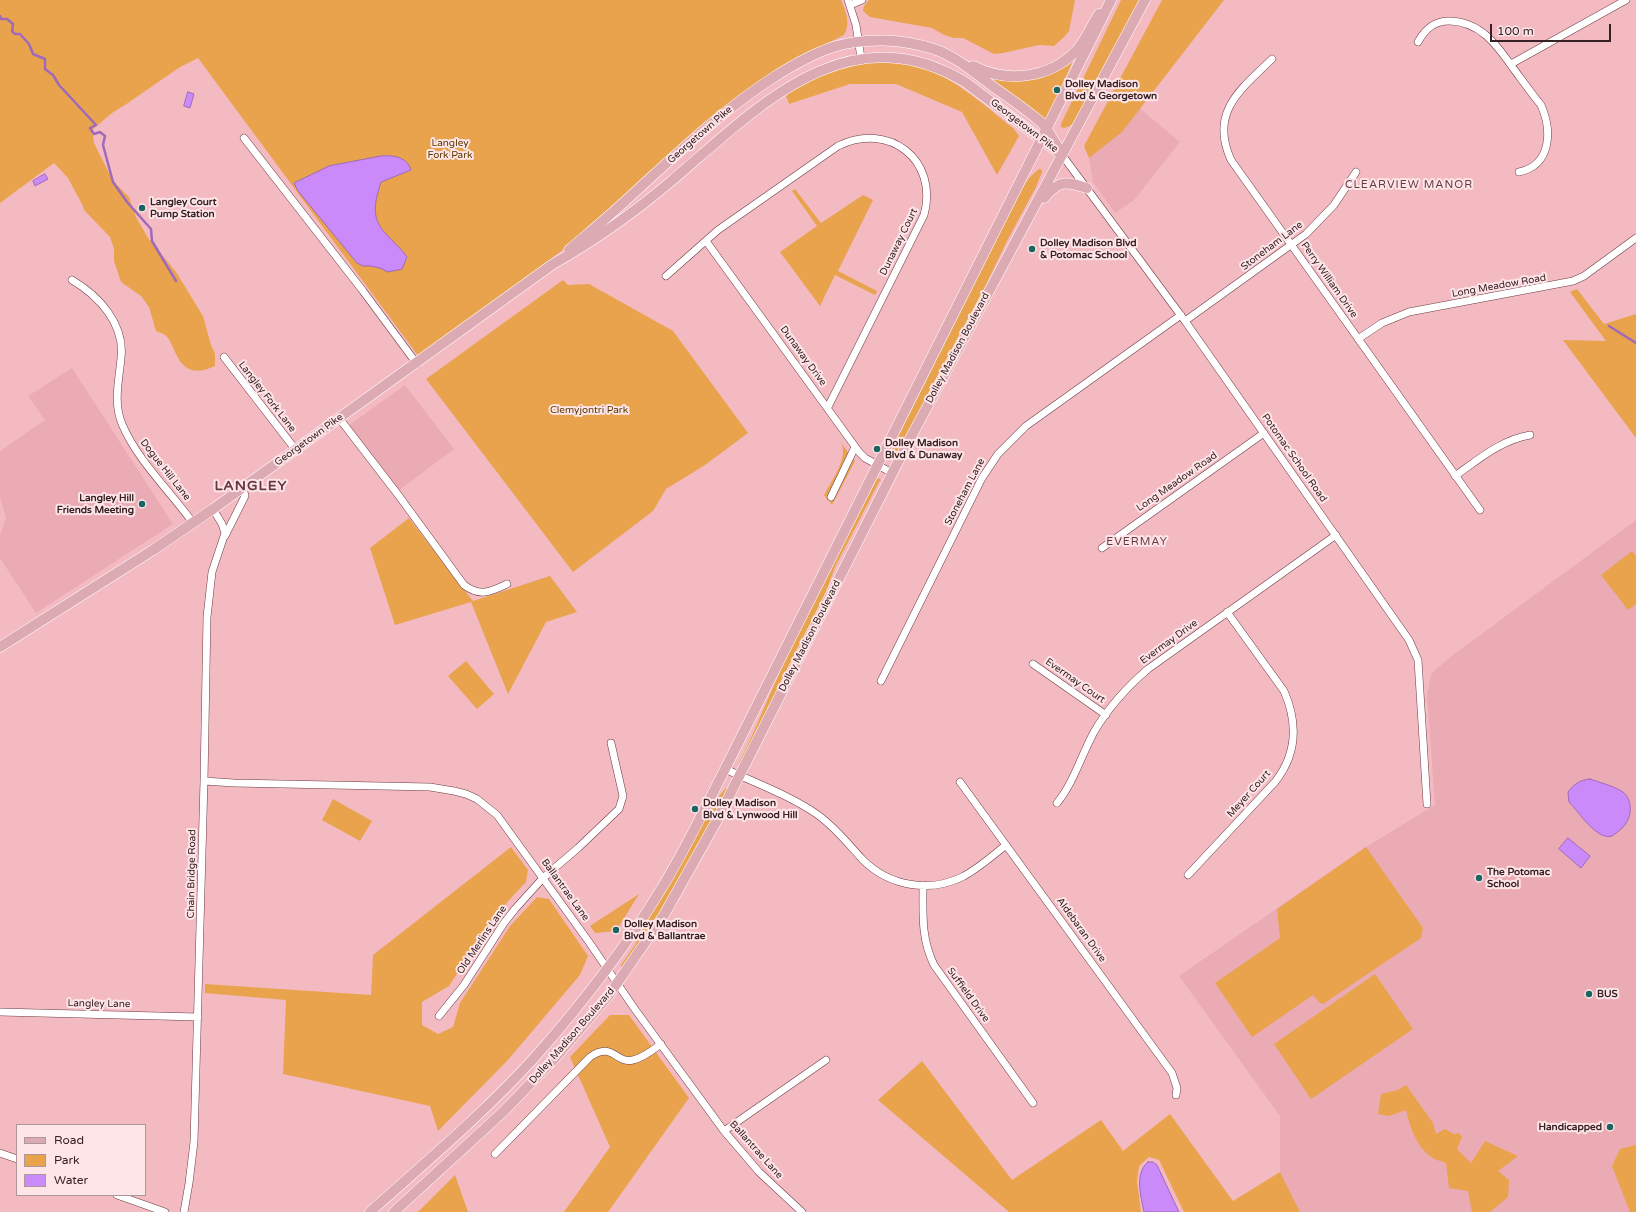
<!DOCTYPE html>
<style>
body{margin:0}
#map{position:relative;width:1636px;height:1212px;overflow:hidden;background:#f4bac2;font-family:"Varela Round",sans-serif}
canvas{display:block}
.legend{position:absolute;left:16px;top:1124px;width:130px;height:72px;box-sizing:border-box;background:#fee5e8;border:1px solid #ae979a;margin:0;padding:5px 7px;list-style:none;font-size:12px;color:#372124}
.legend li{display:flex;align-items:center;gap:8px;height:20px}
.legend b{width:20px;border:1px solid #ae979a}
.scale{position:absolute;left:1490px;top:24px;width:121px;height:18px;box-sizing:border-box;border:2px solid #372124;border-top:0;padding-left:5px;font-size:12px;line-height:14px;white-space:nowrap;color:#372124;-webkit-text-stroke:3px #fee5e8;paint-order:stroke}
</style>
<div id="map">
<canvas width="1636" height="1212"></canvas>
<ul class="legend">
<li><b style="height:5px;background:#dcaab2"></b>Road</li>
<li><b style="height:11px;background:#e8a34c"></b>Park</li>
<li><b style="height:11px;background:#cb8af9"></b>Water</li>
</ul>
<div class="scale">100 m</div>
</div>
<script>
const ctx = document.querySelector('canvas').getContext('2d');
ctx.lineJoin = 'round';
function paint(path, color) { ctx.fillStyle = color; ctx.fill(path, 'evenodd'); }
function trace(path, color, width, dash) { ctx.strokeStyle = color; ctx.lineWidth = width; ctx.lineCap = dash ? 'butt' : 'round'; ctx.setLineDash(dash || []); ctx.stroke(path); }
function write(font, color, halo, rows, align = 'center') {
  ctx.font = font + ' "Varela Round",sans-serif'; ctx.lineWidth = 4; ctx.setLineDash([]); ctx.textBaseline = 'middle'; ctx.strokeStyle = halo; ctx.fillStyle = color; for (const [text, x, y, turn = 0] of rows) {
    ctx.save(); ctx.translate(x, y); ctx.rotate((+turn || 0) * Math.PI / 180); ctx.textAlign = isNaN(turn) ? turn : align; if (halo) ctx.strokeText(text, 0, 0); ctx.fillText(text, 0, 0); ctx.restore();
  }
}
const built = new Path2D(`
 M1132 102 1180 142 1134 200 1115 213 1093 182 1089 158Z
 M72 368 173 524 36 613 0 558V535L6 518 0 497V451L45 420 28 396Z
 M405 385 454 449 398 491 348 426Z
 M1636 520V1212H1300L1280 1172V1116L1179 976 1366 847 1435 805 1427 695 1431 674 1449 658Z`);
const green = new Path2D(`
 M0 0H841C846 12 851 23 844 35L796 59 759 81 730 102 583 235 419 357 198 58 180 67 128 103 112 113 92 130 94 143 113 181 129 197 136 217 148 238 176 272 203 316 211 345 215 354V366C197 374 185 373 176 354 173 348 170 339 165 335 163 333 158 332 156 331L149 307 141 296 121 282 114 261V249L110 237 84 210 83 206 68 178 54 163 0 203Z
 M869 0H1075L1069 31 1065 36 1054 46 1039 45 1003 53 994 54 963 38H954L944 35 932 28 870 17 863 11 864 6Z
 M1121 0H1140L1076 120 1070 126 1064 128 1061 127V124Z
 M1162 0H1224L1122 132 1089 158 1084 146Z
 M1073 61 1045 123 980 73 1033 79 1045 76Z
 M880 62C890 62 901 61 911 64 951 74 981 103 1013 128L1019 136 997 175 962 112 896 84H850L789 104 786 96C801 82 831 69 851 64 860 62 870 62 880 62Z
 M1039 169H1041L1042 172 1036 187 1007 241 960 339 897 454 893 456 891 451 1023 187 1029 178Z
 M795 189 821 223 863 195 873 200 838 271 877 291 875 295 835 275 820 306 780 252 817 226 792 191Z
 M563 280 568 285 589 284 673 331 748 433 705 465 666 489 653 511 573 572 426 379Z
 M1577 289 1604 324 1636 314V438L1563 340 1606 341 1570 292Z
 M841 443 855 461 832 505 824 495C831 482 849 457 841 443Z
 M879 478 881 480 879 482 835 567 820 608 740 765 739 763C754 734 765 704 779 674 809 608 843 544 877 479Z
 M409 518 473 601 550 576 577 612 546 622 508 694 471 602 395 625 370 548Z
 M1632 551 1636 557V604L1628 610 1601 575Z
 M466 661 494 694 477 709 448 676Z
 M726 788 728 789 683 876 643 940 621 968V965L635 945 646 922 713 803Z
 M333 799 372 821 360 841 322 820Z
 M511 847 528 870 526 882 497 913 449 986 422 1002V1025L438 1034 453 1027 460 1003 510 926 537 897 549 899 588 956 580 975 507 1061 438 1131 430 1106 283 1074 286 1000 205 993V984L371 995 373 955Z
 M1366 847 1423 928 1421 938 1323 1004 1319 1002 1313 995 1252 1037 1215 983 1280 938 1277 909Z
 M639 894 616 931 595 933 590 926Z
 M1375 974 1413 1029 1311 1099 1274 1044Z
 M610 1015H629L689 1098 608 1212H564L610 1147 570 1057Z
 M922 1061 1012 1180 1101 1120 1123 1151 1170 1114 1233 1201 1280 1172 1300 1212H1184L1159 1160 1149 1157 1139 1166 1137 1181 1141 1212H1009L878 1100Z
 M1406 1085 1433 1123 1436 1134 1445 1129 1454 1134 1459 1133 1462 1137 1457 1149 1471 1163 1485 1141 1518 1156 1498 1171 1509 1180 1508 1197 1490 1212H1472L1468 1191 1449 1188 1446 1163C1442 1161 1435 1160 1431 1157 1416 1146 1410 1127 1406 1110L1389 1116 1378 1114 1381 1094 1398 1090Z
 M1636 1145V1212H1630L1612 1166 1620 1149Z
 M455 1175 468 1212H418Z`);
const water = new Path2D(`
 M188 92 194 94 190 108 184 106Z
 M381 156C394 155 407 157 411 170L381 182C375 202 370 217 386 234 393 242 401 248 407 257L402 269 388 272 380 268 370 266H363L357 263 298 191 294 183 329 166Z
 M45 174 48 179 35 186 33 181Z
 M1590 779C1601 783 1614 786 1623 792 1633 800 1632 817 1624 826 1621 830 1616 833 1612 836 1597 841 1579 812 1569 802L1568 792C1574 784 1580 780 1590 779Z
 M1568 838 1590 856 1581 868 1559 849Z
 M1148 1162H1153L1157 1165 1179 1212H1144C1141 1197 1134 1173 1148 1162Z`);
const stream = new Path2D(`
 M0 16 1 19H7L13 24 12 31 15 34H20L29 44 33 54 45 59V69L53 75 59 85 96 125 90 128 94 134 100 132 105 136 103 145 113 182 127 202 151 229 152 241 176 281
 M1609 326 1636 343`);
const street = new Path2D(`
 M848 0 856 25 861 58
 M850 5 862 0
 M1418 42C1425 29 1434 21 1449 21 1480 21 1497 45 1513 68 1522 80 1531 93 1541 105 1552 130 1552 165 1519 172
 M1272 59C1241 89 1209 112 1231 160L1480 510
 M1511 64 1626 0
 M244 138 363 291 417 364
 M1062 155 1185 321 1409 640 1418 660 1427 804
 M706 241 859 452 865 458 892 473
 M666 276 718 230 838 146C889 121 939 160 924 215L828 407
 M72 280C99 296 125 324 121 358 119 381 113 402 122 424 137 460 170 491 193 523
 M1185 321 1306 234 1334 205 1356 172
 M1358 339 1382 323 1409 312 1573 281 1584 276 1636 238
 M224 357 295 449
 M339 418 399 496 464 585C480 597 490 592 507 584
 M1455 476C1479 459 1501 440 1530 435
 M831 497 855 447
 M225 536 245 496 243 488
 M1102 548 1264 433
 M1033 664 1106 715
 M881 681 982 478 998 454 1026 426 1181 315
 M725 769C754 782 793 797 818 815 836 828 848 844 863 860 889 886 929 893 962 877 978 869 992 856 1006 845
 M204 781 234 783 430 787 454 791 466 794 477 799 497 815 589 942 634 1008 724 1131 759 1172 802 1212
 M960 782 1172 1073 1177 1088 1176 1095
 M1057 803C1074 782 1081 756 1094 732 1108 708 1127 687 1148 669L1336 535
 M1188 875 1275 782C1297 754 1298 723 1284 691L1227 612
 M923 885C923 915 921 938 934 965L1033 1103
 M0 1012 198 1017
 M439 1016 464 985 504 923 515 909 543 878 578 848 619 809 623 796 611 743
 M724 1131 826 1060
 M0 1153 17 1159
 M495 1154 590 1057C613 1041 615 1064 633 1060 643 1058 653 1050 661 1044
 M117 1195 165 1212
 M184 1212 189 1183 194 1142 204 781 207 617 212 572 225 533 222 524 213 509`);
const primary = new Path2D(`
 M973 66C1006 83 1049 79 1076 51 1086 40 1091 26 1099 14
 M1044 198C1059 180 1065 181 1087 188
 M569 250C591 231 614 212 635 192 680 151 723 110 774 77 793 65 812 54 833 47 865 37 903 39 934 49 957 57 976 74 995 88 1011 99 1026 110 1041 122L1047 129 1060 151
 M0 647 153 550 213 509 553 264C594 241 632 214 669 183 754 111 846 10 965 82L1062 155
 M370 1212C426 1162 484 1113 535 1057 582 1004 626 947 663 886 686 848 705 808 725 769L1111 0
 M394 1212 504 1111 556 1057 609 995 664 915 716 822 904 450 1145 0`);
const markers = [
 [1057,90,4,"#186562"],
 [142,208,4,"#186562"],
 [1032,249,4,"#186562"],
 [877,449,4,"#186562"],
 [142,504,4,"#186562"],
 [695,809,4,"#186562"],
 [1479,878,4,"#186562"],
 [616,930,4,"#186562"],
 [1589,994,4,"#186562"],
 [1610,1127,4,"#186562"]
];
const poiNames = [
 ["Dolley Madison",1065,84],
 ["Blvd & Georgetown",1065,96],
 ["Langley Court",150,202],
 ["Pump Station",150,214],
 ["Dolley Madison Blvd",1040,243],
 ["& Potomac School",1040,255],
 ["Dolley Madison",885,443],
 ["Blvd & Dunaway",885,455],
 ["Langley Hill",134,498,"right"],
 ["Friends Meeting",134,510,"right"],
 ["Dolley Madison",703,803],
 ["Blvd & Lynwood Hill",703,815],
 ["The Potomac",1487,872],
 ["School",1487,884],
 ["Dolley Madison",624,924],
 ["Blvd & Ballantrae",624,936],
 ["BUS",1597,994],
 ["Handicapped",1602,1127,"right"]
];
const streetNames = [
 ["Georgetown Pike",1024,126,37],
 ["Georgetown Pike",700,135,-41],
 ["Dunaway Court",899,242,-64],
 ["Stoneham Lane",1272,246,-37],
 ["Perry William Drive",1329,280,55],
 ["Long Meadow Road",1499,286,-10],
 ["Dolley Madison Boulevard",958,348,-62],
 ["Dunaway Drive",803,356,54],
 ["Langley Fork Lane",267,397,52],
 ["Georgetown Pike",309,440,-36],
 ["Potomac School Road",1294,458,55],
 ["Dogue Hill Lane",165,470,52],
 ["Long Meadow Road",1177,482,-35],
 ["Stoneham Lane",965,492,-62],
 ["Dolley Madison Boulevard",810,636,-63],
 ["Evermay Drive",1169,642,-36],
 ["Evermay Court",1075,681,35],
 ["Meyer Court",1249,794,-48],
 ["Chain Bridge Road",192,874,-89],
 ["Ballantrae Lane",565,890,54],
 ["Aldebaran Drive",1081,930,54],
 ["Old Merlins Lane",482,940,-56],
 ["Suffield Drive",968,995,54],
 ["Langley Lane",99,1004,1],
 ["Dolley Madison Boulevard",572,1036,-49],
 ["Ballantrae Lane",756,1150,48]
];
const parkNames = [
 ["Langley",450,143],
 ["Fork Park",450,155],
 ["Clemyjontri Park",589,410]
];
const neighbourhoodNames = [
 ["CLEARVIEW MANOR",1409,185],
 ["EVERMAY",1137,542]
];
const districtNames = [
 ["LANGLEY",251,486]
];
paint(built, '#ebabb4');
paint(green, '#e8a34c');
paint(water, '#cb8af9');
trace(water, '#9f6ab9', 1);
trace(stream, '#9f6ab9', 2.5);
trace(street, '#6a3b42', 8);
trace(primary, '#fff', 11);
trace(street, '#fff', 7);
trace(primary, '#dcaab2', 10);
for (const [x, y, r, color] of markers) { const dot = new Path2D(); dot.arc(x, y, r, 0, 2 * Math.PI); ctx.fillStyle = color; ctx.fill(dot); trace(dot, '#fee5e8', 1.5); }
write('bold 10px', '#372124', '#fee5e8', poiNames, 'left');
write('10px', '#372124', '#fee5e8', streetNames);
write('10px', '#593701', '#fee5e8', parkNames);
ctx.letterSpacing = '1px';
write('11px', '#673840', '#fee5e8', neighbourhoodNames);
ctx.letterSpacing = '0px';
ctx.letterSpacing = '1px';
write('bold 14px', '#673840', '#fee5e8', districtNames);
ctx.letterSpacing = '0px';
</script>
